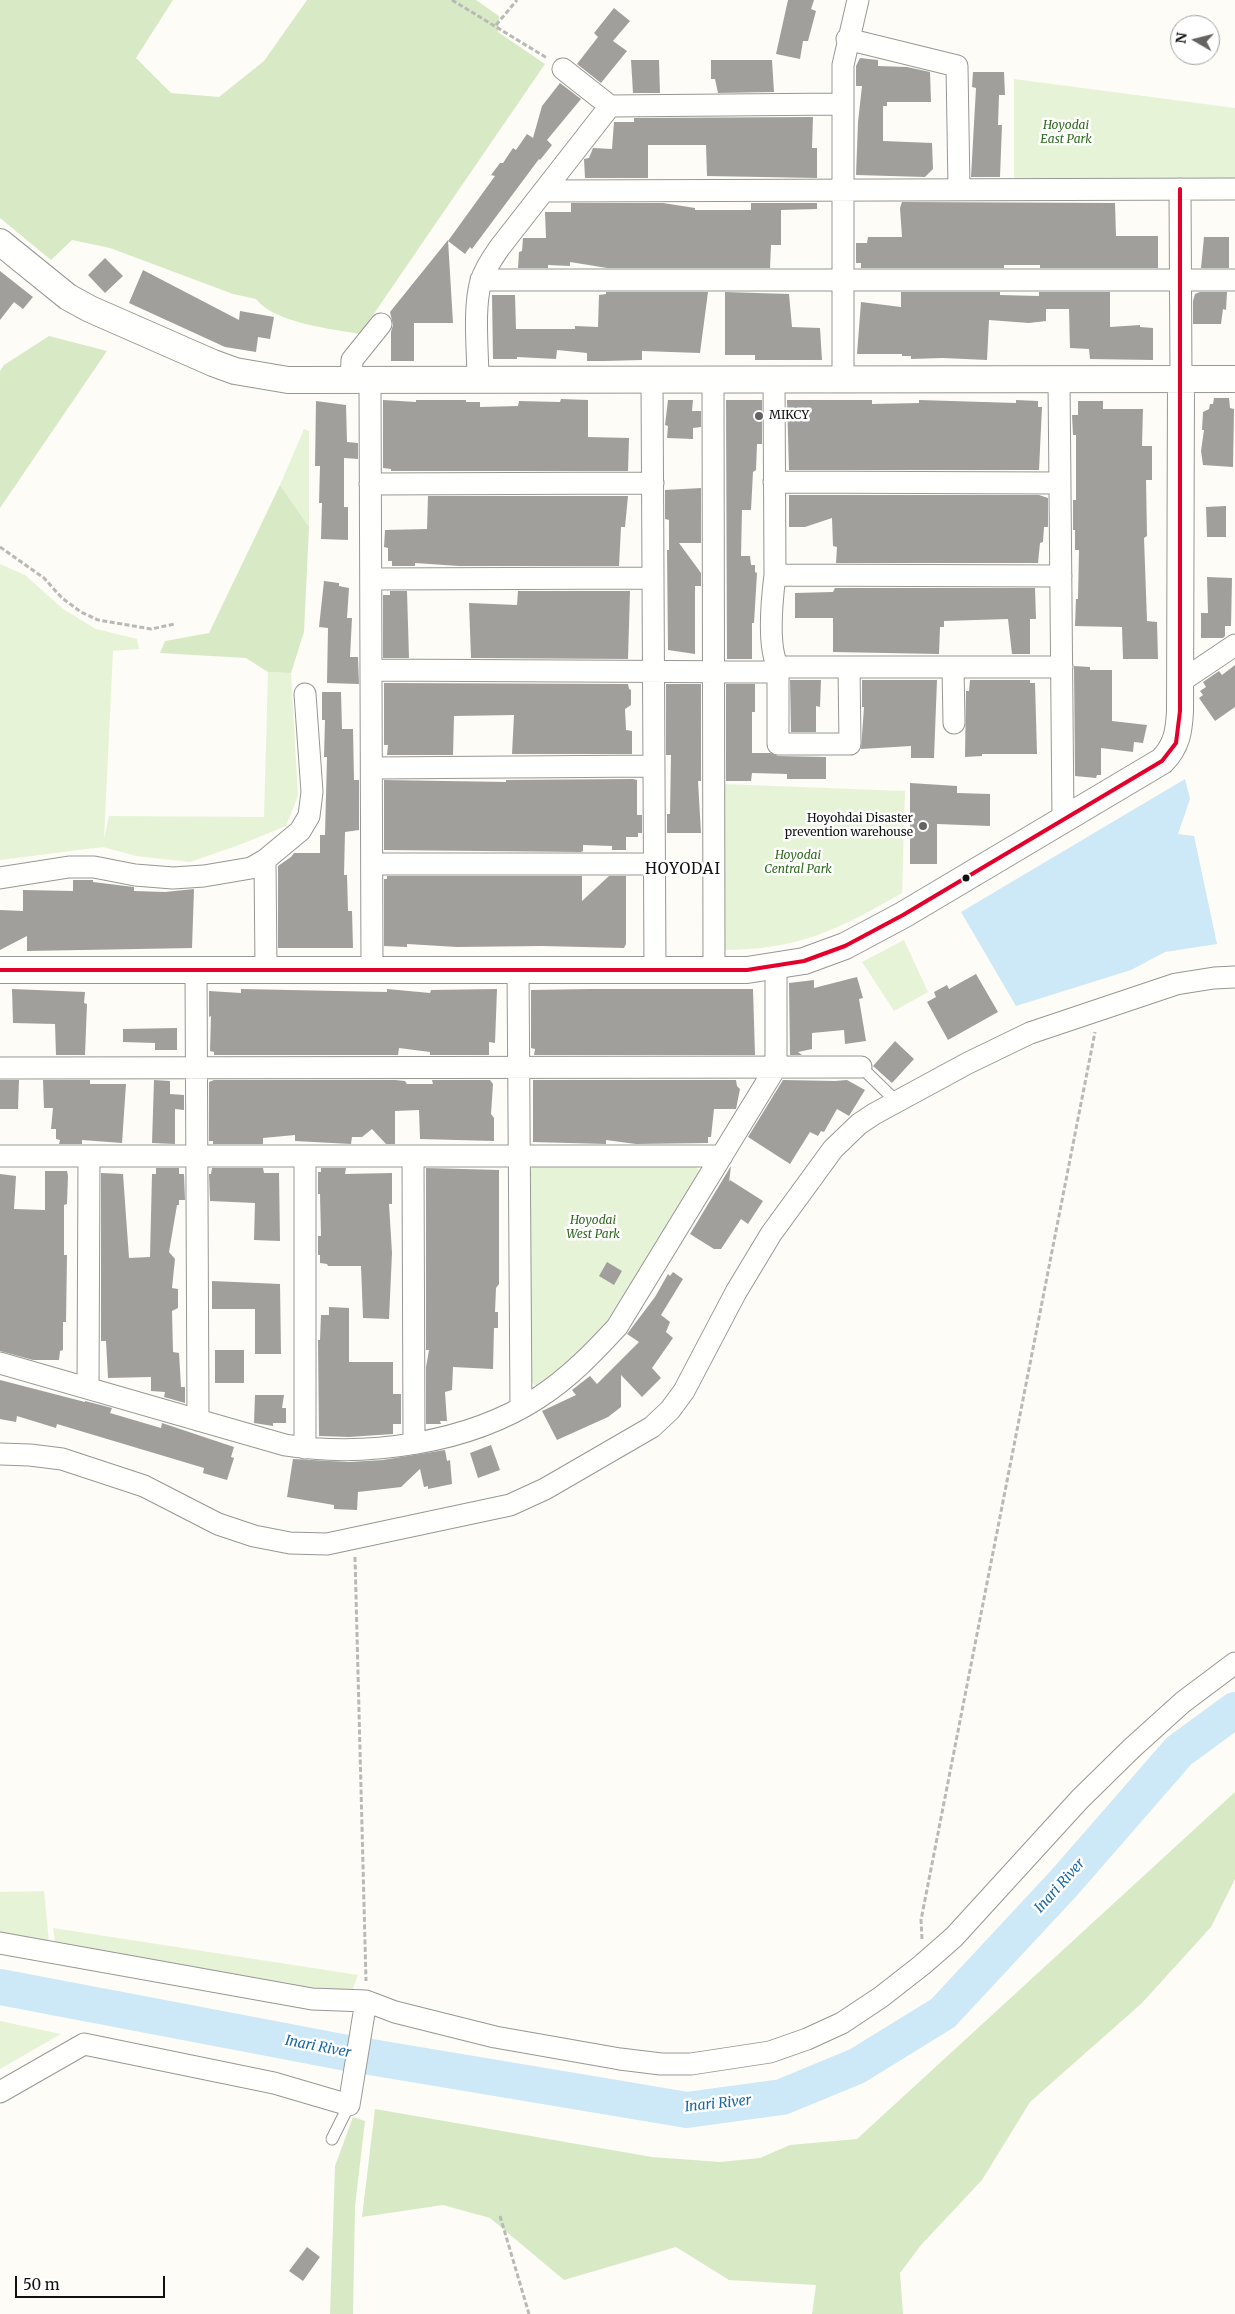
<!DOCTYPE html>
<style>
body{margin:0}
#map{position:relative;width:1235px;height:2314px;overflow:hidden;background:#fdfcf7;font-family:Merriweather,serif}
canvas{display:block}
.north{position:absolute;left:1170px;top:15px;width:50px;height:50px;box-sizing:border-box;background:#fff;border:1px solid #a0a0a0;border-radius:50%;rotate:278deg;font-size:14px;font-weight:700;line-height:20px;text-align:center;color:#111}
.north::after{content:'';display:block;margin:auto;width:18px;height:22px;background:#646362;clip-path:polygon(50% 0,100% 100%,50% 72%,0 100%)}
.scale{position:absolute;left:15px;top:2276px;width:150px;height:22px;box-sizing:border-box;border:2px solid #111;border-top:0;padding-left:6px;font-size:15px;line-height:18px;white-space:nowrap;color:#111;-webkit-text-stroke:4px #fff;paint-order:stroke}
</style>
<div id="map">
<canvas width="1235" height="2314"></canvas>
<div class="north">N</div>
<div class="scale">50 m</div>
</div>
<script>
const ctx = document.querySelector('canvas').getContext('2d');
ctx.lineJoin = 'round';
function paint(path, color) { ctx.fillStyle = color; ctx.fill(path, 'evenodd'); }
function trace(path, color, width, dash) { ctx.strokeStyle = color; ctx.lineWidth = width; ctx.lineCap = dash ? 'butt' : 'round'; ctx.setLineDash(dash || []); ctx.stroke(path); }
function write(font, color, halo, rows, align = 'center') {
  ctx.font = font + ' Merriweather,serif'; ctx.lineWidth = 5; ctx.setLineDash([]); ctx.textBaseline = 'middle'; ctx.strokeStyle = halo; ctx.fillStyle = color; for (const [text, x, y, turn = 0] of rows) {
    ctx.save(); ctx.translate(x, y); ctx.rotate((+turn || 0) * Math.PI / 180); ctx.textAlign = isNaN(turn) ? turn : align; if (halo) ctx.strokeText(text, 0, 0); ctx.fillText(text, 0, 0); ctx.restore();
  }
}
const green = new Path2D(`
 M1014 79 1235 108V179L1014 178Z
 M304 429 309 431V527L280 485Z
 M0 564 25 575 63 609 96 629 137 639 139 649 113 651 104 839 109 816 264 817 268 672 291 673 298 796 286 826 239 845 190 862 136 856 103 847 0 860Z
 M722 784 905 791 902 893C838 930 798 950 722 950Z
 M904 940 928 992 894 1011 862 962Z
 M536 1164 695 1165 701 1174 609 1321 586 1346 538 1387 530 1381 528 1172Z
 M44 1891 49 1943 0 1935V1892Z
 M53 1928 358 1975 351 1994 284 1987 55 1942Z
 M0 2021 61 2034 0 2069Z`);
const forest = new Path2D(`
 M0 0H173L136 58 171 93 219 97 264 61 307 0H476L499 16 498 32 545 64 360 334C332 329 274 323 256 299L233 294 110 248 72 240 51 260 0 218Z
 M49 336 107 351 0 508V371L4 365Z
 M280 485 309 527 304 632 291 673 268 672 246 658 160 653 165 641 209 633Z
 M1235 1792V1879L1211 1927 1142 2003 1030 2102 982 2180 921 2245 900 2273 903 2314H812L816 2285 729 2280 676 2247 564 2280 490 2218 443 2205 362 2217 375 2109 652 2157 720 2162 760 2158 790 2145 857 2139Z
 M353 2117 365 2121 355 2206 353 2314H330L335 2166Z`);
const water = new Path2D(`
 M1185 779 1190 799 1178 834 1194 836 1217 944 1165 952 1131 970 1016 1006 961 912Z`);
const river = new Path2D(`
 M0 1987 347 2053 687 2110 782 2097 857 2066 943 2013 1064 1883 1179 1751 1235 1710`);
const building = new Path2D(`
 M788 0H814L811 9 816 11 808 41H803L800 59 776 54Z
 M614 8 630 21 613 41 627 51 601 83 577 64 598 37 594 33Z
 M860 58 878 60V66L907 67 930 72 931 102H887V106H883V141L932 143 933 169 925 177 856 175 858 122 862 86H856V66Z
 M631 60H659L660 93H633Z
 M711 60H772L774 92 718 93 715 79H711Z
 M973 72H1004L1005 95H999L998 125H1002L1000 177H971L976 88 972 87Z
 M560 83 581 99 547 140 552 145 540 160 539 159 472 249 470 247 465 254 448 241 495 176 491 175 500 163H503L513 148 516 150 527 134 533 138 542 106Z
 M813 117 812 148H817V178L707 176 706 145H648V178H585L584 159 589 158 593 148 612 149 614 122H634V118Z
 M902 202 1115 203 1116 236H1158V268H1040V265H1004V268H861V263H856V243H867L868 237H902L900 208Z
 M571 203H663L695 208V210H751V203H817V209L781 210V245H771L770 268H607L570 262V266L548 265V268H518L519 252 522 251 523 238H546L545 212H571Z
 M1204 237H1229V268H1201Z
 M448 240 453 323H414V361H391V332L393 325 390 312Z
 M105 258 123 276 105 293 88 275Z
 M143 270 239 320 240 311 274 317 270 339 258 337 256 352 225 347 129 303Z
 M0 271 33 297 23 309 14 302 0 320Z
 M606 292H708L700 353 642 351V360L604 361H587V353L557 350 556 359 517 357V359H493L492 295H515L516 329H575V326L598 327 599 295 606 294Z
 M725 292 789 294 792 327 820 328 822 360H755V355H725Z
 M901 292H1000V295L1039 296V292H1110V327L1140 325V327L1153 328V360L1090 359 1089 349 1070 348 1069 309H1046V321L1029 323 989 320 987 360 943 358 911 359V356H902V354H857L861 302 901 307Z
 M1200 292H1227L1226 310 1223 309 1221 324H1193V301L1195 294Z
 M1214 398H1229L1230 408 1234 409 1233 467 1203 465 1201 451 1204 430H1202L1203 412 1209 409 1210 404H1213Z
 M561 399 588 400V437L629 438 628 471H391V469L383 468V400L416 402V400H466V402H480V407L518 406 519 401 560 402Z
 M668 400H693L692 411H701V427L693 428V439L667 438 668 426 665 425Z
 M726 400H762V444H757L756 470 753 472 751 510H742L741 556H750L751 565H755V572L757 573 754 623H752V659H727Z
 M787 400H872V404L919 403V400L1016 403V400L1038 401V407H1042L1039 470H789Z
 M316 401 346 405 347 442 358 443V459L344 458V507H348V540L321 539 322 503H319L320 466H315Z
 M1078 401H1103V409H1143L1142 446H1152V480H1146L1147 536 1144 538 1147 621 1157 622 1158 659H1123L1122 627 1075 626 1076 599H1078L1079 550H1075V530H1073V500H1076V435H1073L1072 415H1078Z
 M701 488V543H679L701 573V586H695V654L668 650 667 550H669V520L665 519V490Z
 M789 495H1039L1048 498V527H1044L1043 542 1040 543 1038 563H836L837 547 833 546 832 518 805 527H789Z
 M428 496H628L625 527H621L619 566H459L415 563V566H392V561H388V548L384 547 385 530 427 529Z
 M1226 506V537H1207L1206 507Z
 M1207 577 1232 578 1231 626H1225V636L1223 638H1201V613H1208Z
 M324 581 339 583V586L349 588 347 618H352L350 657H358L359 684 327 683 328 628 319 627Z
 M835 588H1035L1036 619H1030V654H1012L1008 619 944 621V627H940L939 654 833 652V618H795V593L833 592Z
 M390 591H407L409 658H383V595H390Z
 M518 591H630L628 659 471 658 469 603 517 605Z
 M1235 665V707L1215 721 1199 698 1203 695 1200 691 1206 687 1203 682 1219 671 1222 675Z
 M1074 666 1090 667V670H1112V721L1147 725 1143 743 1134 742 1133 752 1101 748V775H1097L1096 778 1075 776Z
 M790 680H821L820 707 816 706V732H791Z
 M862 680H937L934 758H911V746L861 749 864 707H862Z
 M970 680H1030V683H1035L1037 754H982V756L965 757 966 691H969Z
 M384 683 628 684 629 689 631 690V705L625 709 626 730 632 731V754H512L514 715 454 716 453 755H387L388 745H384Z
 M666 684H701V781H698L701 833H667V814H670L671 755H666Z
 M726 684H755V712H752V753H770L778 756 826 757V779H787V774L752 773 751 781H726Z
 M322 692H341L342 729H353L354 780H359V830L345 832 344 875H347L348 911H352L353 948H278V866L291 857 294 853H320V835H325L327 757H324L325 720H322Z
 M633 779 637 780V815H642V833H638V837H626V850H612V846L583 845V851L581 852 384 850V780L506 782V780Z
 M910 783 957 786V793L990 794V826L937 824V864H910Z
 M387 876H582V901L609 876H626V944L624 948 542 946 457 947 407 944V947L384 946V879H387Z
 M73 880H93V882L134 887V891L165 892 194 889 192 948 27 951V936L0 950V910L23 911V890L73 891Z
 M976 974 998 1012 948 1040 927 1002 936 997 934 992 947 985 949 989Z
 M857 977 863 998 859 999 866 1041 845 1044 844 1030 812 1033V1049L798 1052 802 1055H790L789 983 814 980V988Z
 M12 989 85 992 84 1003 87 1004 85 1055H56L55 1024 13 1023Z
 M241 989 387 992V989L430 993 431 990 497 989 495 1043 489 1042V1055H430V1052L399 1048 398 1055H214V1052L210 1051 211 1016 209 1017V991L241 993Z
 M591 989H753L755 1055H534L535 1049 531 1048V990Z
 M177 1028V1050H155V1043L123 1042V1029Z
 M895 1041 914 1059 892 1083 873 1066Z
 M0 1080H19L18 1109H0Z
 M43 1080H90V1084H126L122 1143 82 1140V1144H59L60 1140 56 1139V1129H51L53 1108H44Z
 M154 1080 170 1081V1094L184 1095V1110L175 1109V1144L152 1143Z
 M214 1080H395L405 1081 407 1084H433L432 1080H490L493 1084 491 1114 494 1118V1141L420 1139 419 1110 395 1111V1144H386L372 1129 362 1137H352L351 1144 295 1141V1135L263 1138V1144H213V1141H209V1082Z
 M533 1080H736L737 1086 740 1089 736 1109H714L711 1137H708V1143L636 1144 606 1140V1144L533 1142Z
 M783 1080 835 1081 847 1080 865 1090 849 1116 837 1109 824 1132 821 1131 818 1136 810 1132 790 1164 748 1137Z
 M731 1166 729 1182 730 1180 763 1201 748 1224 741 1219 721 1249H714L690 1234Z
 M156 1168H179V1174H184L185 1200H179V1205H177L169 1252 175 1259 172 1288 178 1289V1308L172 1311 173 1352 179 1353 181 1387H185V1403L164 1397 165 1392 151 1391V1377L108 1378 106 1341H101V1173L123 1174 129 1258 150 1257 152 1174H156Z
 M212 1168H263L264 1173H279L280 1241 254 1240 255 1203 210 1201 209 1174H211Z
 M321 1168H346L345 1174 392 1173V1204H389L392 1253 389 1319 363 1318 361 1266H328L327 1264 320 1263V1255H318V1236H321L320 1194H318V1172H321Z
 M426 1168 499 1170V1284L496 1288 495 1312H498V1328H494L493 1369 453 1367 452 1390 445 1392 447 1421H440L441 1424H426V1367L429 1350H426Z
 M45 1171H67L68 1176 67 1204 64 1205V1255H67L66 1322H63V1350L60 1351 59 1360H33L0 1351V1174L16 1176 14 1209 45 1210Z
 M607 1262 622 1271 614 1285 599 1276Z
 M673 1272 683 1279 661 1315 670 1322 666 1332 673 1338 652 1368 661 1378 642 1397 621 1375V1407L608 1417 557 1440 542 1411 576 1395 572 1390 590 1376 597 1384 639 1342 627 1334 655 1297 668 1274 670 1276Z
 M212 1281 280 1284 281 1354H255V1309H212Z
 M329 1307 349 1308V1362H393V1394H401V1424H393V1434L349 1437 319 1436 318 1340H320L321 1315H329Z
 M215 1350H244V1383H215Z
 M0 1380 85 1402V1401L112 1408 110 1413 161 1428 162 1423 234 1447 231 1457 234 1458 227 1480 203 1473 204 1468 57 1424 56 1428 17 1416 16 1422 0 1419Z
 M255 1395H284L282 1408H286V1423H273V1426L254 1423Z
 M491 1445 500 1470 478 1478 470 1453Z
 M445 1450 447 1461 450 1460 452 1484 428 1489V1486L424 1487 420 1469 401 1487 358 1492 357 1510 334 1509V1505L287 1497 293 1459 349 1462 383 1460Z
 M307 2247 320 2257 303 2281 289 2271Z`);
const path = new Path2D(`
 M452 0 547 58
 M496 25 517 0
 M0 547 44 578 62 598 81 612 98 620 151 629 175 624
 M355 1557 366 1981
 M922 1939 921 1920 1095 1032
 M500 2216 529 2314`);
const service = new Path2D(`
 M861 1067 897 1102
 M332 2139 349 2105`);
const minor = new Path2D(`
 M847 39 957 66 959 189
 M563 69 610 106 842 104
 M1180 189 1181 380
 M545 191 1235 189
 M481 280H1235
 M652 380 655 970
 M713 380 714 970
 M774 380 775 575C772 599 767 646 778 667V744H850L849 667
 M843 380V65L858 0
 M1059 380 1063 822
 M351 381 352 360 381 324
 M370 381 372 969
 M478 381C478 351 473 309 481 281 485 268 493 257 500 247L610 106
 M774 482 1060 483
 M370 484 653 483
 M775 575 1061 576
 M371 579 653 578
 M953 667 954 723
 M371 670 767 672 778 667H1062
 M1180 682 1235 645
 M372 768 654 766
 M265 860 266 970
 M372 864H654
 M0 878 69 867H94L135 875 173 878 204 876 251 868 265 860 300 831 309 816 312 792 305 694
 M518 969 521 1408
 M196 970 198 1420
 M0 1068 861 1067
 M0 1156H722
 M413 1156 414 1443
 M0 1363 285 1445C366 1458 469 1443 538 1398 569 1378 593 1353 617 1327L776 1067V967
 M88 1387 89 1156
 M305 1448V1156
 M0 1454 30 1455 62 1459 144 1486 218 1524 254 1536 290 1543 327 1544 510 1505 545 1489 652 1427 670 1410 684 1391 736 1292 771 1234 833 1149 859 1124 874 1114 968 1063 1030 1033 1176 984 1214 978 1235 977
 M0 1943 312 1999 366 2001 395 2012 495 2037 620 2059 661 2064H691L770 2052 807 2039 842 2023 881 1997 922 1965 954 1937 1080 1799 1132 1748 1183 1702 1235 1663
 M0 2092 84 2044 274 2083 349 2105 366 2001`);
const tertiary = new Path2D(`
 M0 242 68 297 90 309 213 363 235 371 288 380 1235 379
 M0 970H747L804 961 845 946 903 915 1162 761C1177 746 1179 731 1180 711L1181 380`);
const bus1 = new Path2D(`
 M0 970H747L804 961 845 946 903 915 1162 761 1176 743 1180 711V189`);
const markers = [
 [759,416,5,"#646362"],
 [923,826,5,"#646362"],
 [966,878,4.5,"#111"]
];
const parkNames = [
 ["Hoyodai",1066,126],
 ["East Park",1066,140],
 ["Hoyodai",798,856],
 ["Central Park",798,870],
 ["Hoyodai",593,1221],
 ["West Park",593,1235]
];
const poiNames = [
 ["MIKCY",769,416],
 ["Hoyohdai Disaster",913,819,"right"],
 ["prevention warehouse",913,833,"right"]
];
const waterNames = [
 ["Inari River",1060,1886,-48],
 ["Inari River",318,2047,11],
 ["Inari River",718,2104,-6]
];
const quarterNames = [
 ["HOYODAI",683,870]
];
paint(green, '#e7f3d7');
paint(forest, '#d8eac5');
paint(water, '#cde8f7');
trace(river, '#cde8f7', 36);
paint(building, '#a19f9c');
trace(service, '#979795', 13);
trace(minor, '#979795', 23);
trace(tertiary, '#979795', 28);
trace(path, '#b9b9b8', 3, [5, 2.5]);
trace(service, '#fffffe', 11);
trace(minor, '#fffffe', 21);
trace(tertiary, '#fffffe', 26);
trace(bus1, '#e4002b', 4);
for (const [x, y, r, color] of markers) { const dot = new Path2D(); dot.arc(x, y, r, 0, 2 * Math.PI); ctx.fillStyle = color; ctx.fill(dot); trace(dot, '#fff', 2); }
write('italic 12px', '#2f6b1f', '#fff', parkNames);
write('12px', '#111', '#fff', poiNames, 'left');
write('italic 14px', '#1768a6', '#fff', waterNames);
ctx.letterSpacing = '1px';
write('15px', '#111', '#fff', quarterNames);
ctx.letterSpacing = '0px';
</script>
